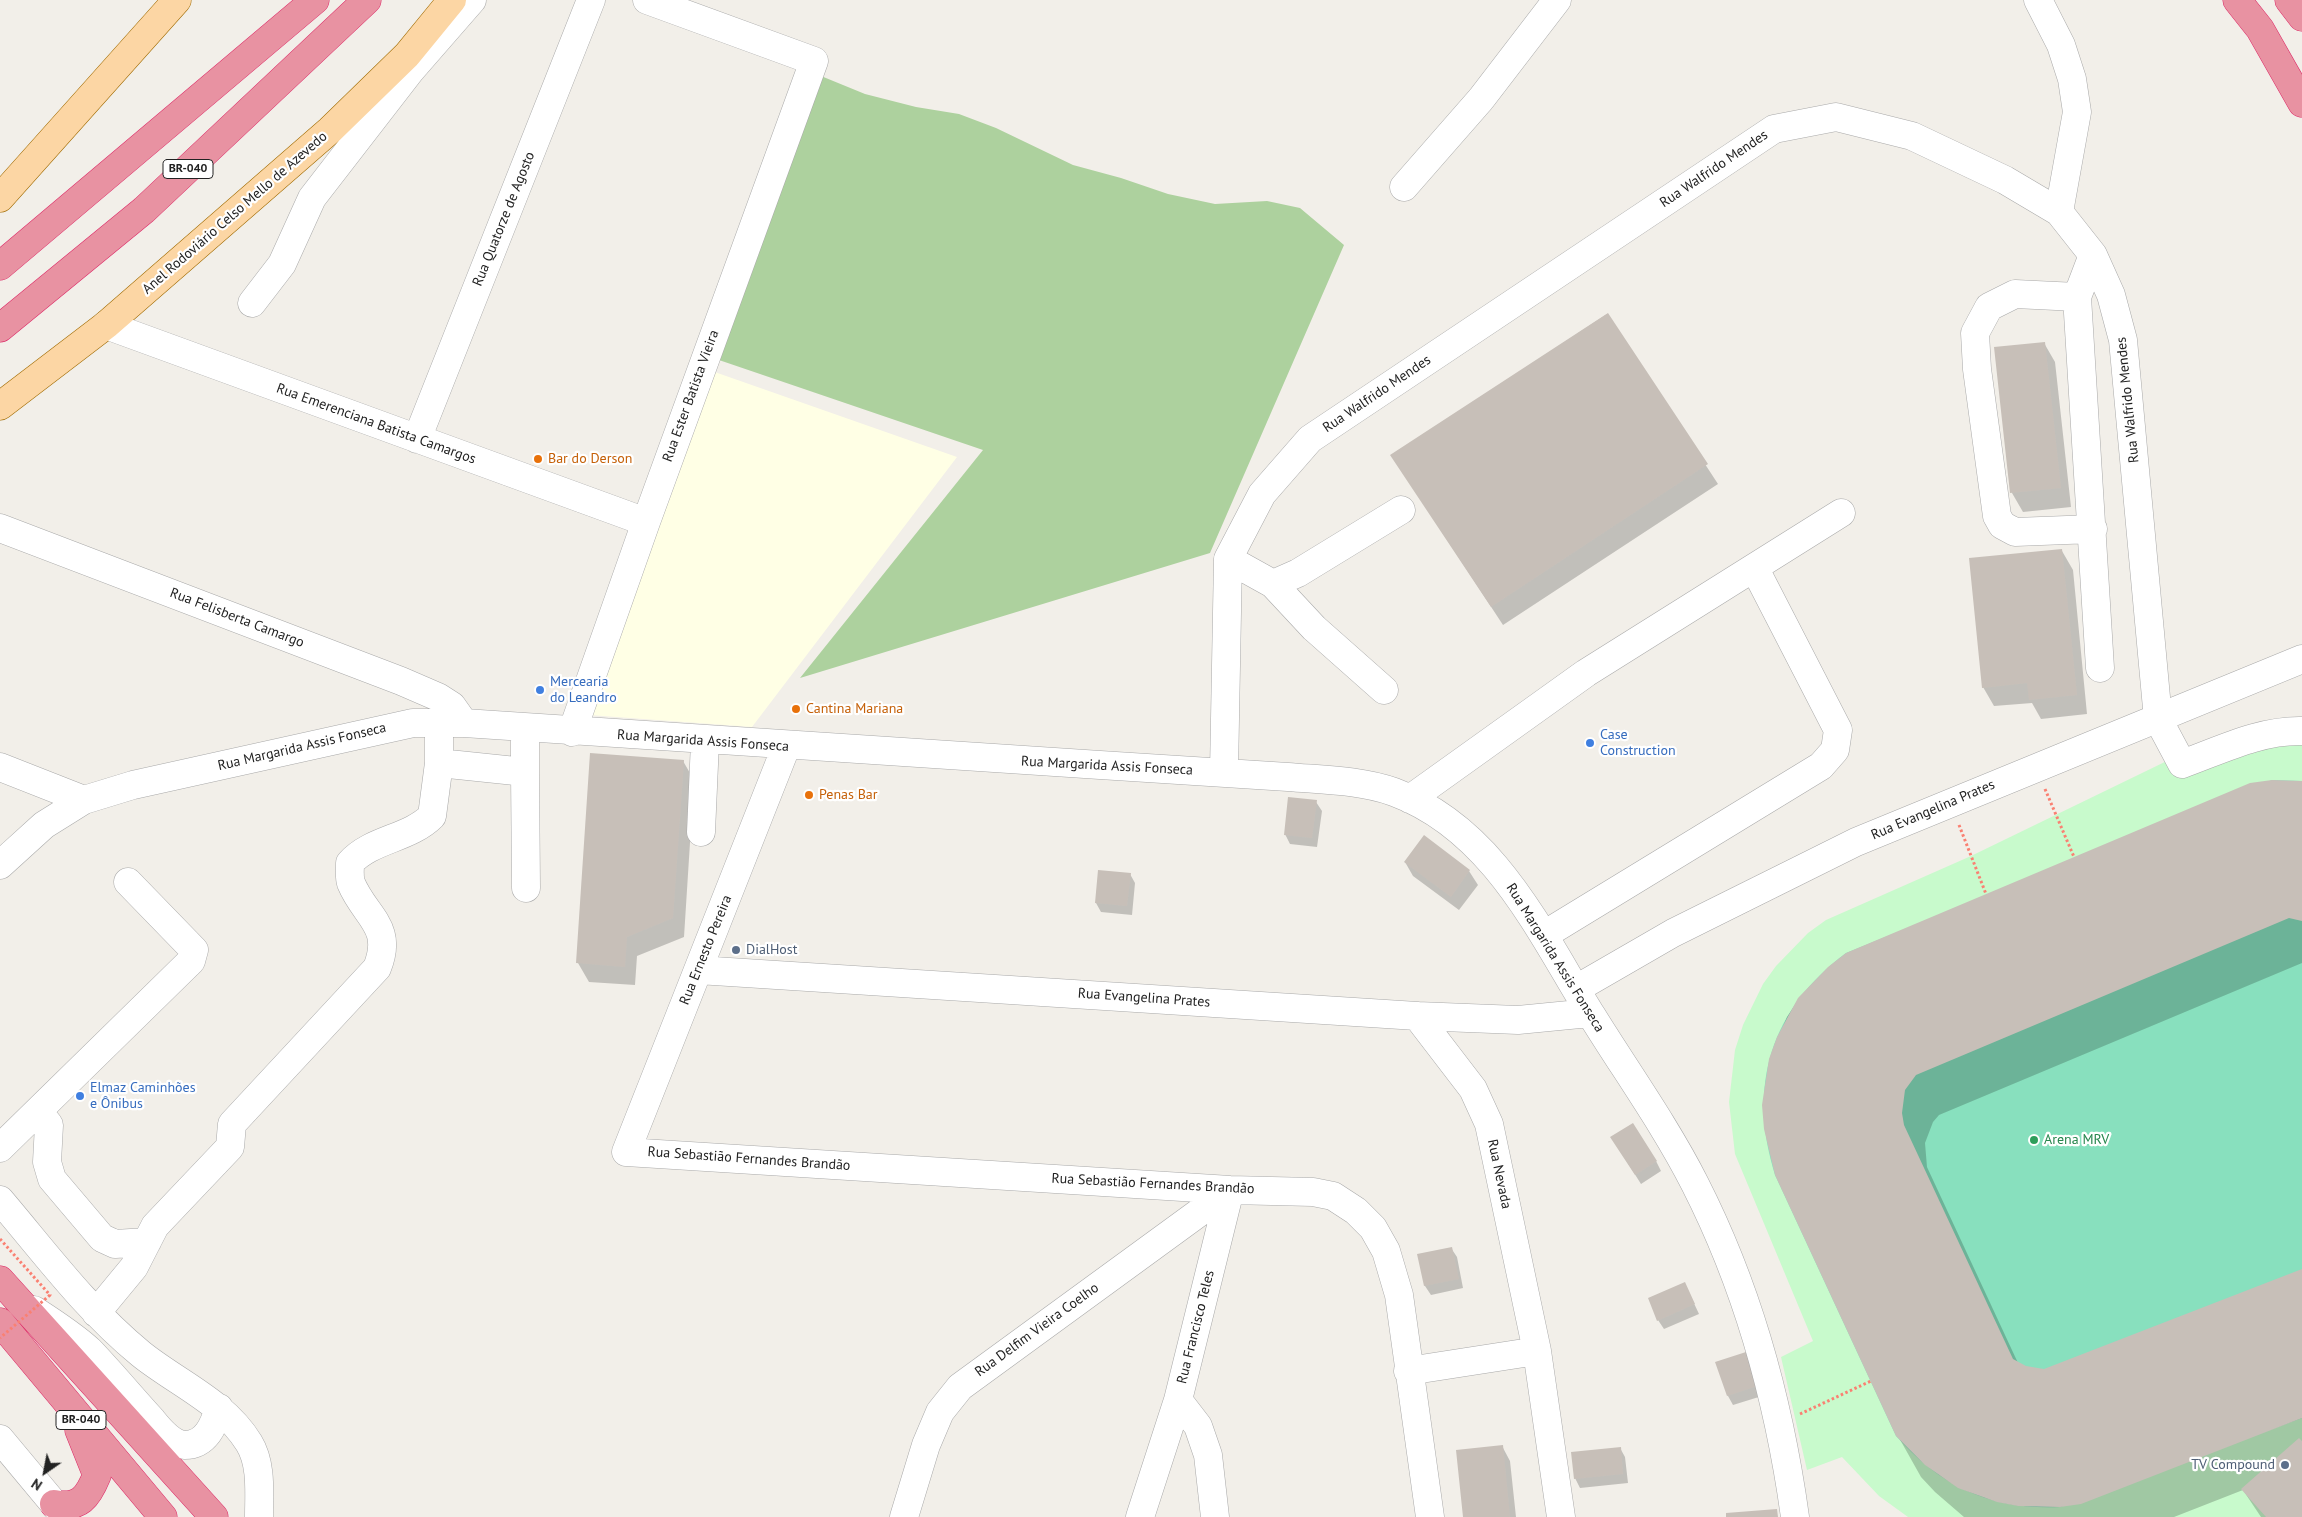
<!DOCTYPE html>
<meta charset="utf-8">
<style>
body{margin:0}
#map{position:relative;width:2302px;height:1517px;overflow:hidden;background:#f2efe9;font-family:"PT Sans",sans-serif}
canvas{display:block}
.north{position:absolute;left:20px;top:1447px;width:50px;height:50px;-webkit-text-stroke:4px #fff;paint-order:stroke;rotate:213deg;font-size:14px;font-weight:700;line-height:20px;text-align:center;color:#222}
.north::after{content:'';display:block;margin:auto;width:18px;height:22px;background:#222;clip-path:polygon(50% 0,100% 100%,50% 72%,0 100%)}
</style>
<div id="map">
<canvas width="2302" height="1517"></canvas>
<div class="north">N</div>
</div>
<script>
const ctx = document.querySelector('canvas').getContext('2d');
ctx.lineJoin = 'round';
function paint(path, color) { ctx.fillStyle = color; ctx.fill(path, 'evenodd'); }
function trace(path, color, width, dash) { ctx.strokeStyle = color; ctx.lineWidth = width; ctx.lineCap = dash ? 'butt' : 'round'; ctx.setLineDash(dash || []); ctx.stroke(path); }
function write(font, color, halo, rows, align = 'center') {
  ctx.font = font + ' "PT Sans",sans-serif'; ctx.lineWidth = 4.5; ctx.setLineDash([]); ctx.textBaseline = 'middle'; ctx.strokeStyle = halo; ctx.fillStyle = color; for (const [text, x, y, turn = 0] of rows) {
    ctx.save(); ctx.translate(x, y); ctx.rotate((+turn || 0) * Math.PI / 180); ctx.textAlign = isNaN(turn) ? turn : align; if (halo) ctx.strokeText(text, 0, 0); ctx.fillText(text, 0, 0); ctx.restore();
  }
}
const education = new Path2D(`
 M709 370 957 457 752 727 589 715Z`);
const forest = new Path2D(`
 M821 76 865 94 916 107 959 114 996 128 1073 165 1121 178 1168 194 1215 204 1267 201 1300 208 1344 245 1210 553 800 678 983 450 716 359Z`);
const park = new Path2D(`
 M2302 730V1517H1908L1879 1496 1842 1457 1807 1470 1781 1357 1813 1341 1735 1154 1729 1102 1735 1050 1743 1025 1763 984 1776 966 1808 933 1826 920 1971 856 2208 741Z`);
const pitch = new Path2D(`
 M2272 780 2302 781V1418L2060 1507C1992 1510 1942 1488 1896 1436L1775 1175C1747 1085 1771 1009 1846 953Z`);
const shadow = new Path2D(`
 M1607 314 1718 484 1503 625 1392 456Z
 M2044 343 2055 362 2071 507 2023 512 2012 493Z
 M2062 551 2073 570 2087 714 2041 719 2032 703 1994 706 1983 687Z
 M683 761 694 780 684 937 637 956 635 985 589 982 578 963Z
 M2302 782V963L1939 1115 1933 1122 1925 1143 1927 1167 2018 1363 2030 1369 2044 1371 2302 1270V1517H2261L2243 1490 2174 1517H1964L1935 1492 1921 1477 1898 1436 1770 1059 1787 1017 1799 999Z
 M1316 802 1322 811 1317 847 1290 844 1285 834Z
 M1405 862 1469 871 1478 885 1459 910 1413 876Z
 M1130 874 1135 883 1132 915 1101 912 1096 903Z
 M1617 1146 1656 1161 1661 1171 1641 1184Z
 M1451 1248 1457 1257 1463 1288 1431 1295 1425 1286 1419 1255Z
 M1685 1284 1699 1314 1664 1329 1658 1320Z
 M1745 1354 1762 1396 1733 1405 1728 1396 1717 1363Z
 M1502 1446 1510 1461 1516 1517H1464Z
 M1620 1448 1625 1457 1628 1483 1580 1488 1575 1478Z`);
const building = new Path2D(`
 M1608 313 1708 464 1491 607 1390 455Z
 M2045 342 2061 488 2010 493 1994 347Z
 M2062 549 2077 695 2029 700 2027 683 1982 688 1969 558Z
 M590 753 684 760 673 918 627 937 625 967 576 963Z
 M2272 780 2302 781V921L2289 918 1916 1075 1905 1090 1902 1113 1904 1125 2013 1359 2026 1366 2044 1369 2302 1269V1418L2081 1504 2060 1507 2018 1506 1997 1502 1958 1488 1925 1465 1896 1436 1775 1175 1764 1129 1762 1105 1769 1059 1777 1037 1798 998 1828 967 1846 953 2250 783Z
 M1288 797 1317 800 1312 838 1284 835Z
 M1424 835 1470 870 1451 897 1404 862Z
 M1098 870 1131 873 1127 906 1095 903Z
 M1633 1123 1657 1161 1635 1175 1610 1137Z
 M1452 1247 1459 1279 1424 1286 1417 1254Z
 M1685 1282 1695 1304 1657 1321 1648 1298Z
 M1746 1352 1757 1386 1727 1396 1715 1362Z
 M2299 1438 2302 1441V1517H2266L2241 1489Z
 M1503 1445 1510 1517H1463L1456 1450Z
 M1621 1447 1623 1474 1574 1479 1571 1452Z
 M1777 1509 1778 1517H1726V1513Z`);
const path = new Path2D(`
 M2045 789 2074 857
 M1959 825 1986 894
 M1800 1414 1871 1381`);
const minor = new Path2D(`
 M2038 0 2061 45 2072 79 2077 112 2059 212
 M1404 187 1481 99 1557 0
 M2093 255 2077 297 2100 668
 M2077 297 2015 294 1989 307 1975 333 1977 369 1997 516 2002 525 2015 532 2093 529
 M252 303 282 264 312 198 411 70 472 0
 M106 325 646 522
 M417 439 591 0
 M0 528 401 681 438 697 452 706 464 723
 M1228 559 1273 584 1298 573 1401 510
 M1273 584 1314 628 1384 690
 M525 728V772
 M572 732 646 522 814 61 647 0
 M786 747 626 1152 1230 1190 1313 1192 1333 1196 1356 1211 1373 1228 1386 1251 1399 1295 1430 1517
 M439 763 525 772 526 888
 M0 767 84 800
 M1224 772 1228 559 1262 494 1310 439 1774 129 1836 117 1912 136 2005 180 2059 212 2093 255 2111 295 2123 340 2158 719 2182 764C2221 750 2260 730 2302 731
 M1410 799 1586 673 1841 513
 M701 832 705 742
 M0 865 44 825 84 800 133 785 413 723H464C676 739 888 753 1100 765 1163 769 1225 773 1288 777 1323 780 1360 780 1394 792 1494 829 1539 931 1592 1016 1626 1071 1665 1125 1695 1184 1748 1288 1779 1401 1795 1517
 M1544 935 1821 766 1835 750 1838 730 1755 569
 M698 970 1417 1016 1518 1020 1590 1013
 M1576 989 1673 933 1856 842 2302 659
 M1417 1016 1473 1089 1489 1124 1537 1351 1561 1517
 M38 1111 49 1125 47 1162 52 1179 102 1238 115 1244 147 1242
 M0 1148 191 961 194 950 128 882
 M0 1200C45 1253 87 1310 141 1354 177 1383 224 1402 249 1443 262 1464 259 1493 259 1517
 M34 1310C53 1323 73 1335 90 1351 111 1373 131 1397 152 1420 160 1430 171 1444 185 1445 206 1445 214 1425 219 1408
 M96 1313 134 1267 155 1226 230 1147 232 1124 377 968C394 926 365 917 351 883 349 877 350 869 350 863 371 839 409 839 432 816L439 763V723
 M1408 1371 1537 1351
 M0 1439 65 1517
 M904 1517 926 1445 940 1412 960 1387 1230 1190
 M1140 1517 1178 1400
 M1215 1517 1208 1455 1198 1426 1178 1400 1230 1190`);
const major = new Path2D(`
 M0 198 177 0
 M0 406 106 325 330 130 407 55 452 0`);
const highway = new Path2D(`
 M2237 0 2260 29 2302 103
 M2289 0 2302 17
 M0 266 315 0
 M0 328 144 210 367 0
 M0 1280 214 1517
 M0 1322 163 1517
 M54 1504C80 1509 88 1497 97 1475L79 1430`);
const pathBridge = new Path2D(`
 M0 1239 50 1295 0 1338`);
const markers = [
 [538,459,5,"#e8710a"],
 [540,690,5,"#3f7fe0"],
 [796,709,5,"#e8710a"],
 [1590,743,5,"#3f7fe0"],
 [809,795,5,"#e8710a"],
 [736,950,5,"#5c6f8a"],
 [80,1096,5,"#3f7fe0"],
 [2034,1140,5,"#2e9e5b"],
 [2285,1465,5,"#5c6f8a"]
];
const shields = [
 [188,169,50],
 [81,1420,50]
];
const shieldNames = [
 ["BR-040",188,169],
 ["BR-040",81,1420]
];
const streetNames = [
 ["Rua Walfrido Mendes",1714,169,-34],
 ["Anel Rodoviário Celso Mello de Azevedo",235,213,-41],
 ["Rua Quatorze de Agosto",504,219,-68],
 ["Rua Walfrido Mendes",1377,394,-34],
 ["Rua Ester Batista Vieira",691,396,-70],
 ["Rua Walfrido Mendes",2128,400,-96],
 ["Rua Emerenciana Batista Camargos",376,424,20],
 ["Rua Felisberta Camargo",237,618,21],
 ["Rua Margarida Assis Fonseca",703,741,4],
 ["Rua Margarida Assis Fonseca",302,747,-13],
 ["Rua Margarida Assis Fonseca",1107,766,3],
 ["Rua Evangelina Prates",1933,810,-23],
 ["Rua Ernesto Pereira",706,950,-68],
 ["Rua Margarida Assis Fonseca",1555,958,58],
 ["Rua Evangelina Prates",1144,998,4],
 ["Rua Sebastião Fernandes Brandão",749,1159,4],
 ["Rua Nevada",1499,1174,78],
 ["Rua Sebastião Fernandes Brandão",1153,1184,3],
 ["Rua Francisco Teles",1196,1327,-76],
 ["Rua Delfim Vieira Coelho",1037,1330,-36]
];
const foodNames = [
 ["Bar do Derson",548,459],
 ["Cantina Mariana",806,709],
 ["Penas Bar",819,795]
];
const shopNames = [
 ["Mercearia",550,682],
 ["do Leandro",550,698],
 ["Case",1600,735],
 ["Construction",1600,751],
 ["Elmaz Caminhões",90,1088],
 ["e Ônibus",90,1104]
];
const serviceNames = [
 ["DialHost",746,950],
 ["TV Compound",2275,1465,"right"]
];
const leisureNames = [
 ["Arena MRV",2044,1140]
];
paint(education, '#ffffe5');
paint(forest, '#add19e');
paint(park, '#c8facc');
paint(pitch, '#88e0be');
paint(shadow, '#0003');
paint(building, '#c7bfb8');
trace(minor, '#a9a9a9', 29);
trace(major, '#a06b00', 29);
trace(highway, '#dc2a67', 29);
trace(path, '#fa8072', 3, [2.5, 2.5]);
trace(minor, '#fff', 28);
trace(major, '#fcd6a4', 28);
trace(highway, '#e892a2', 28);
trace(pathBridge, '#fa8072', 3, [2.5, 2.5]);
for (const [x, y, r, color] of markers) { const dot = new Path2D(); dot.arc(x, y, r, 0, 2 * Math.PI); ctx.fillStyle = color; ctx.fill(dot); trace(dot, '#fff', 2); }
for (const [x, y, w] of shields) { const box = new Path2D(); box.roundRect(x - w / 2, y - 9.5, w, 19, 4); ctx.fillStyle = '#fff'; ctx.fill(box); trace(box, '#222', 1); }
write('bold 12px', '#222', null, shieldNames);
write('14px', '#222', '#fff', streetNames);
write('14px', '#c56008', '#fff', foodNames, 'left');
write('14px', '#366cbe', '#fff', shopNames, 'left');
write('14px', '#4e5e75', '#fff', serviceNames, 'left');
write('14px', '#27864d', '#fff', leisureNames, 'left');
</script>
